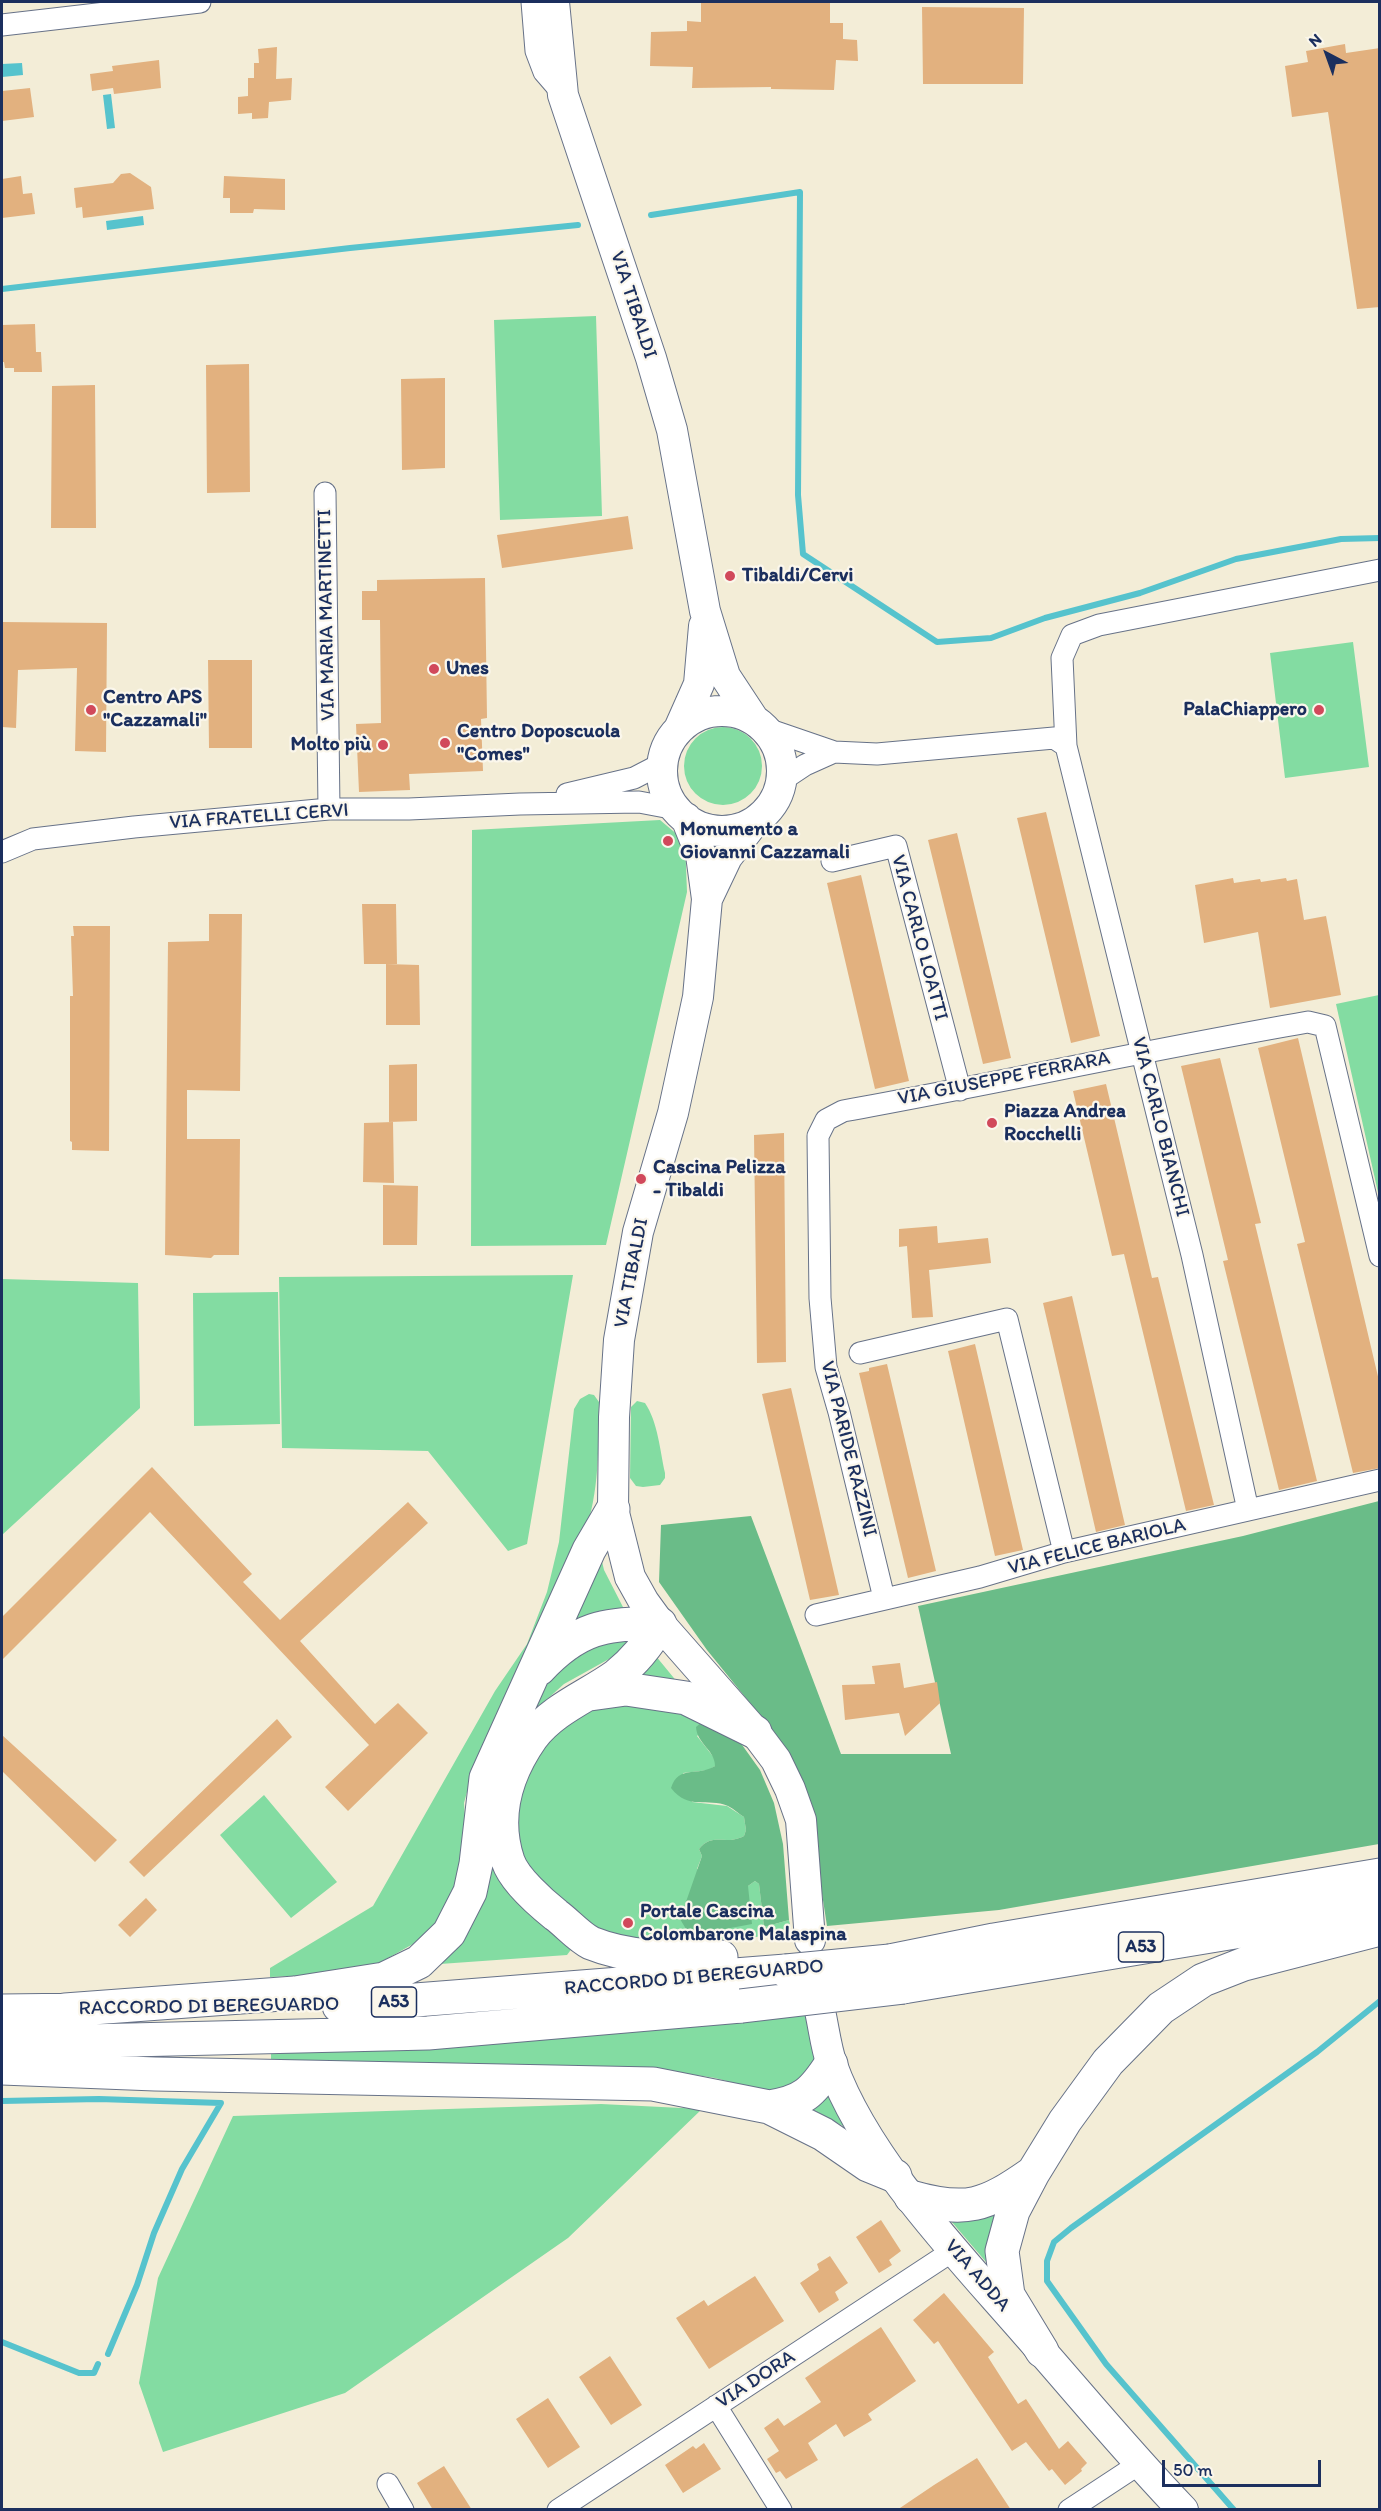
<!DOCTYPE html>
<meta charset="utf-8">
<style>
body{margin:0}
#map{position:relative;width:1381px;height:2511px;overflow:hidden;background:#f3edd7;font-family:Itim,sans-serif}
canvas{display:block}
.frame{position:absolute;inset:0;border:3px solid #1b2f5e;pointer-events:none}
.north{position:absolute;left:1297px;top:24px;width:60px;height:60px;-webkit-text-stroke:4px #fbf7ec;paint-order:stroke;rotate:319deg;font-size:16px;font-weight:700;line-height:24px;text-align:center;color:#1b2f5e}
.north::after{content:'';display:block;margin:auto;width:21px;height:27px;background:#1b2f5e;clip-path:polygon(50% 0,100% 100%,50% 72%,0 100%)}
.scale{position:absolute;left:1162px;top:2460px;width:159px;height:27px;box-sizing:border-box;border:3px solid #1b2f5e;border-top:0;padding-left:8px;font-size:18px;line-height:21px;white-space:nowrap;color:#1b2f5e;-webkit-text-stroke:4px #fbf7ec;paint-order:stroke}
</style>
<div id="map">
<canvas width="1381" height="2511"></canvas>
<div class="frame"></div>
<div class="north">N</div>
<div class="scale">50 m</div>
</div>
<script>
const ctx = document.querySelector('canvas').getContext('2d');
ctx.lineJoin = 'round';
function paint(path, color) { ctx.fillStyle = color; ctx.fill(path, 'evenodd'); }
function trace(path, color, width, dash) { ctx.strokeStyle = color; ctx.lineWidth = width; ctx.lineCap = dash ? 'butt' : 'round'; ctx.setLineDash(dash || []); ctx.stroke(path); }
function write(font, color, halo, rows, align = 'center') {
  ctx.font = font + ' Itim,sans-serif'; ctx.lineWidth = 4.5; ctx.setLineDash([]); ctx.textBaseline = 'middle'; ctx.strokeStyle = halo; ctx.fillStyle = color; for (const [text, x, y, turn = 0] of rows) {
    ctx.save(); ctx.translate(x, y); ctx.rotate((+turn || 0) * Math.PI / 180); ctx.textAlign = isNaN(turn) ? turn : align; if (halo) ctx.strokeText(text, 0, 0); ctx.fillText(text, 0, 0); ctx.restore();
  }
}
const green = new Path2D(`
 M596 316 602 516 500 520 494 320Z
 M1353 642 1369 767 1285 778 1270 653Z
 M684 766a39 39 0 1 1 78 0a39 39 0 1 1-78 0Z
 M660 820 685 841 687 892 606 1245 471 1246 472 830Z
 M1379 995H1380L1379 1197 1336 1004Z
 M573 1275 527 1544 508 1551 428 1451 282 1448 279 1277Z
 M2 1279 138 1283 140 1408 2 1535Z
 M278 1292 280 1424 194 1426 193 1293Z
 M589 1394 594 1395 599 1402C598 1452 600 1488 584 1537L473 1770 464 1803 466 1830 457 1892 437 1923 413 1944 367 1970 325 1975 270 1977V1968L373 1906 495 1691 527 1644 547 1592 559 1542 574 1409 580 1399Z
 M637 1401 645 1403C658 1422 660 1451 665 1473V1478L660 1485 643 1487 636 1486 630 1478 631 1407Z
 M600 1553 604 1570 624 1609 573 1624Z
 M634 1633 627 1649 564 1684 524 1720 532 1690 572 1653Z
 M655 1655 678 1683 621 1678Z
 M611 1700 717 1720 697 1736 715 1759V1766L709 1770 683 1773 692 1802 727 1806 744 1817 746 1830 744 1836C725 1846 713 1832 699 1849L702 1856 697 1869 748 1886 755 1881 759 1884 764 1927 789 1920 791 1929 752 1938 647 1949 622 1943 562 1909 520 1857 512 1803 543 1735Z
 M264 1795 337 1882 291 1918 220 1835Z
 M489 1859 573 1947 567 1955 440 1964Z
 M806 2008 818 2064 808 2074 783 2090 765 2091 715 2078 657 2069 271 2062V2053Z
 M826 2089 844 2125 843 2126 808 2107Z
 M601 2104 702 2109 568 2238 345 2393 163 2452 139 2383 158 2278 233 2116Z
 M996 2208 989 2262H986L951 2221Z`);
const forest = new Path2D(`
 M1379 1501V1844L999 1910 827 1926 806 1790 767 1724 707 1650 659 1582 661 1525 751 1516 841 1754H951L918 1606 1243 1536Z
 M703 1721 740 1742 760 1770 774 1803 783 1844 789 1920 764 1927 759 1884 755 1881 748 1886 752 1924 693 1935 686 1929 680 1919 702 1856 699 1849C713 1832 725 1846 744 1836L746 1830 744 1817C739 1814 734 1809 728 1806 707 1797 689 1811 671 1788 679 1764 698 1777 715 1766 715 1750 697 1744 696 1727Z`);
const water = new Path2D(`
 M22 63 23 75 2 77V64Z
 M111 94 115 128 107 129 103 95Z
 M143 216 144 225 107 230 106 221Z`);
const stream = new Path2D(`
 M651 215 800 192 798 495 803 554 937 642 991 638 1045 618 1140 593 1236 559 1341 539 1380 538
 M2 289 350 248 578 225
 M2 2101 99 2099 221 2103 182 2169 154 2233 137 2285 108 2354
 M2 2342 79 2373H94L98 2364
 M1234 2510 1106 2364 1047 2281V2261L1054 2242 1071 2228 1317 2052 1380 2001`);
const building = new Path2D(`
 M701 2H830V23H843V39L857 40 858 61 836 60 834 90 771 89V87L692 88 693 67 650 66 651 32 687 31V21L701 22Z
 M922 7 1024 8 1023 84H923Z
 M1345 44 1346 53 1380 48V307L1357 309 1328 112 1292 117 1285 66 1308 62 1306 51Z
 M277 47 276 79 292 78 291 100 269 102 268 118 252 119V113L238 114V97L248 96V78H254V63H259L258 49Z
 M159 60 161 88 114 94 113 88 92 91 90 74 113 71 112 66Z
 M30 88 34 117 2 121V91Z
 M130 173 151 187 154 209 83 218 82 207 76 208 74 188 113 183 121 174Z
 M21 176 23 194 32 193 35 214 2 218V179Z
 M224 176 285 179V210L254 209 253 213H230V198H223Z
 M35 324 36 352H41L42 372H14V368H5L4 362H2V325Z
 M249 364 250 492 207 493 206 365Z
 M445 378V468L402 470 401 379Z
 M95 385 96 528H51L52 386Z
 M628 516 633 549 502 568 497 535Z
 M485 578 487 718 481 719 483 771 409 774 410 790 359 792 356 724 381 723 380 620H362V591H377V580Z
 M2 622 107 623 106 752 75 751 77 668 18 670 16 728 2 727Z
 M208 660H252V748H209Z
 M1046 812 1100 1036 1071 1043 1017 818Z
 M957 833 1011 1058 983 1064 928 840Z
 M861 875 909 1081 875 1089 827 883Z
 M1233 878 1234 883 1260 879 1261 882 1286 878 1287 881 1297 879 1304 920 1326 916 1341 995 1270 1008 1258 932 1204 943 1195 885Z
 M362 904H396L397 964H364Z
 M209 914H242L240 1091 187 1090V1139H240L239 1255H214L211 1258 165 1255 168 942 209 941Z
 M73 926H110L109 1151 72 1150V1142L70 1141V996H73L71 936H74Z
 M386 964 419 965 420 1025H386Z
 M1298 1038 1380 1385V1468L1353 1473 1297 1244 1305 1242 1258 1048Z
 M1220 1058 1261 1223 1255 1224 1317 1481 1279 1490 1223 1261 1228 1260 1181 1066Z
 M417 1064V1121L389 1122V1065Z
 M1106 1084 1152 1278 1158 1277 1214 1505 1186 1511 1124 1254 1112 1256 1073 1091Z
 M393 1122 394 1183 363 1182 364 1123Z
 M784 1133 786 1362 757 1363 754 1135Z
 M383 1185 418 1186 417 1245H383Z
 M937 1226 938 1243 988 1238 991 1263 929 1270 933 1317 912 1318 907 1246 899 1247V1229Z
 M1072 1296 1125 1525 1096 1532 1043 1303Z
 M975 1344 1023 1550 995 1556 948 1351Z
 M887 1364 936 1571 908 1578 859 1373 869 1371V1368Z
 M791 1388 839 1595 810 1600 762 1394Z
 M152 1467 252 1574 243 1582 280 1620 408 1502 428 1523 300 1641 375 1724 398 1703 428 1733 348 1811 325 1787 369 1745 150 1512 2 1660V1617Z
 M900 1663 904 1688 937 1682 940 1703 905 1736 899 1713 845 1720 842 1685 875 1684 872 1666Z
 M277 1719 292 1737 144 1877 129 1862Z
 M2 1735 117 1840 95 1862 2 1771Z
 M146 1898 157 1910 130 1937 118 1925Z
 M881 2220 901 2251 889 2260 892 2265 879 2273 856 2237Z
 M830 2256 848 2283 835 2292 839 2300 819 2313 800 2283 819 2270 817 2264Z
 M755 2276 784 2321 709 2369 676 2318 704 2300 708 2306Z
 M944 2293 994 2352 988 2357 1018 2404 1026 2399 1059 2449 1068 2441 1087 2463 1081 2469 1082 2471 1065 2485 1052 2469 1049 2471 1026 2442 1012 2451 938 2341 934 2344 913 2320Z
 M881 2327 916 2381 868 2414 872 2420 844 2437 836 2424 808 2443 818 2460 786 2479 780 2471 776 2473 767 2459 779 2451 764 2428 778 2418 784 2426 821 2402 805 2378Z
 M610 2356 642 2405 611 2425 579 2377Z
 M548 2398 580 2447 548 2468 516 2419Z
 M704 2443 721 2469 683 2493 665 2465 693 2446 696 2449Z
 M977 2458 1011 2510H897L934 2485Z
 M444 2466 472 2510H433L417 2483Z`);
const street = new Path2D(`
 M532 2 536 51 544 72 563 94
 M2 25 200 2
 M325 493 329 809
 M764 728 834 752
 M781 781 805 765 834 752 877 754 1054 738 1066 746
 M567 794 634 778 663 763
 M2 852 33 839 134 827 329 809H409L520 804 639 802 676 809
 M832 861 896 846 960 1090
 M860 1353 1007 1319 1064 1552
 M1248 1510 1192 1255 1066 746 1062 658 1072 635 1099 625 1380 570
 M884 1598 839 1412 826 1367 820 1298 818 1136 826 1120 843 1111C998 1083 1152 1049 1308 1022L1325 1026 1380 1256
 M816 1615 980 1577 1064 1552 1380 1480
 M716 2406 781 2510
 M388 2484 403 2510
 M558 2510 954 2250
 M1069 2510 1139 2464`);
const secondary = new Path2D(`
 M554 2 563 95 651 358 672 430 705 611 725 676 754 720
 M662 771a60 60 0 1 1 120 0a60 60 0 1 1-120 0Z
 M679 729 699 684 704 626
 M686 818 701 855 707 899 698 997 673 1113 638 1232 619 1340 614 1417 613 1509 630 1577 644 1602 660 1624 755 1732 776 1760 790 1789 801 1820 810 1940
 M707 899 727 857 754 822
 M820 2011C824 2029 826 2048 832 2065 866 2160 960 2257 1026 2333 1078 2392 1128 2453 1183 2510`);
const highway = new Path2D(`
 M539 1669C577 1628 606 1622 660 1624 648 1645 635 1661 616 1676 588 1696 553 1709 532 1737 506 1774 493 1816 508 1861 514 1879 541 1903 556 1915 567 1923 579 1937 591 1943 633 1960 677 1957 721 1957
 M590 1694 626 1689 686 1698 755 1732
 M890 1961 994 1940 1380 1875
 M903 1987 1380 1908
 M339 2006 786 1971
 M65 2010 295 1993 384 1979 419 1962 449 1933 470 1892 476 1864 486 1778 589 1550 613 1509
 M2 2011 86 2010
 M2 2043 428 2033 741 2006
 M2 2068 155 2074 653 2084 769 2107 823 2134 868 2165 895 2176
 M769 2107C803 2102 813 2092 831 2064
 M911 2197C967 2213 985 2206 1031 2174
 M1042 2351 1008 2295 1002 2251 1013 2211 1033 2173 1065 2121 1108 2062 1161 2008 1203 1980 1244 1964 1380 1929`);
const highwayBridge = new Path2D(`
 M786 1971 890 1961
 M741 2006 903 1987`);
const markers = [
 [730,576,6,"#d1495b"],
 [434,669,6,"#d1495b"],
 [91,710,6,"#d1495b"],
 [1319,710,6,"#d1495b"],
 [445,743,6,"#d1495b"],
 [383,745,6,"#d1495b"],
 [668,841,6,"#d1495b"],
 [992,1123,6,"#d1495b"],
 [641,1179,6,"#d1495b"],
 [628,1923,6,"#d1495b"]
];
const shields = [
 [1141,1947,45],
 [394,2002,45]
];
const shieldNames = [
 ["A53",1141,1947],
 ["A53",394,2002]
];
const streetNames = [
 ["VIA TIBALDI",633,305,72],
 ["VIA MARIA MARTINETTI",327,615,-91],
 ["VIA FRATELLI CERVI",259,817,-4],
 ["VIA CARLO LOATTI",919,938,75],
 ["VIA GIUSEPPE FERRARA",1004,1079,-11],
 ["VIA CARLO BIANCHI",1160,1127,76],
 ["VIA TIBALDI",632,1273,-79],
 ["VIA PARIDE RAZZINI",848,1449,76],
 ["VIA FELICE BARIOLA",1097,1547,-14],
 ["RACCORDO DI BEREGUARDO",694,1978,-5],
 ["RACCORDO DI BEREGUARDO",209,2007,-1],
 ["VIA ADDA",977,2276,49],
 ["VIA DORA",756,2380,-33]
];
const poiNames = [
 ["Tibaldi/Cervi",742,576],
 ["Unes",446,669],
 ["Centro APS",103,698],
 ["\"Cazzamali\"",103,721],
 ["PalaChiappero",1307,710,"right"],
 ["Centro Doposcuola",457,732],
 ["\"Comes\"",457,755],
 ["Molto più",371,745,"right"],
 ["Monumento a",680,830],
 ["Giovanni Cazzamali",680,853],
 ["Piazza Andrea",1004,1112],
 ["Rocchelli",1004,1135],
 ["Cascina Pelizza",653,1168],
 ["- Tibaldi",653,1191],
 ["Portale Cascina",640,1912],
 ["Colombarone Malaspina",640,1935]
];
paint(green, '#83dca2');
paint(forest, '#6abc88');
paint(water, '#56c3cd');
trace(stream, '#56c3cd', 6);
paint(building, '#e2b17f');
trace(street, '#677288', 23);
trace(secondary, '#677288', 32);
trace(highway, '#677288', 35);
trace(street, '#fff', 21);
trace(secondary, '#fff', 30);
trace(highway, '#fff', 33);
trace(highwayBridge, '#677288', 35, []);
trace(highwayBridge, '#fff', 33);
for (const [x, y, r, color] of markers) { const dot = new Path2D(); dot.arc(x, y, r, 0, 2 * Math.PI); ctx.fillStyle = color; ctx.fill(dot); trace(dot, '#fbf7ec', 2); }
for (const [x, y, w] of shields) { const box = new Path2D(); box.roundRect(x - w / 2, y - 15, w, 30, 4.5); ctx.fillStyle = '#fbf7ec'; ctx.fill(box); trace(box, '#1b2f5e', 1.5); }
write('bold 18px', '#1b2f5e', null, shieldNames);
write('20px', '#1b2f5e', '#fbf7ec', streetNames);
write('bold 20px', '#1b2f5e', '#fbf7ec', poiNames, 'left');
</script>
